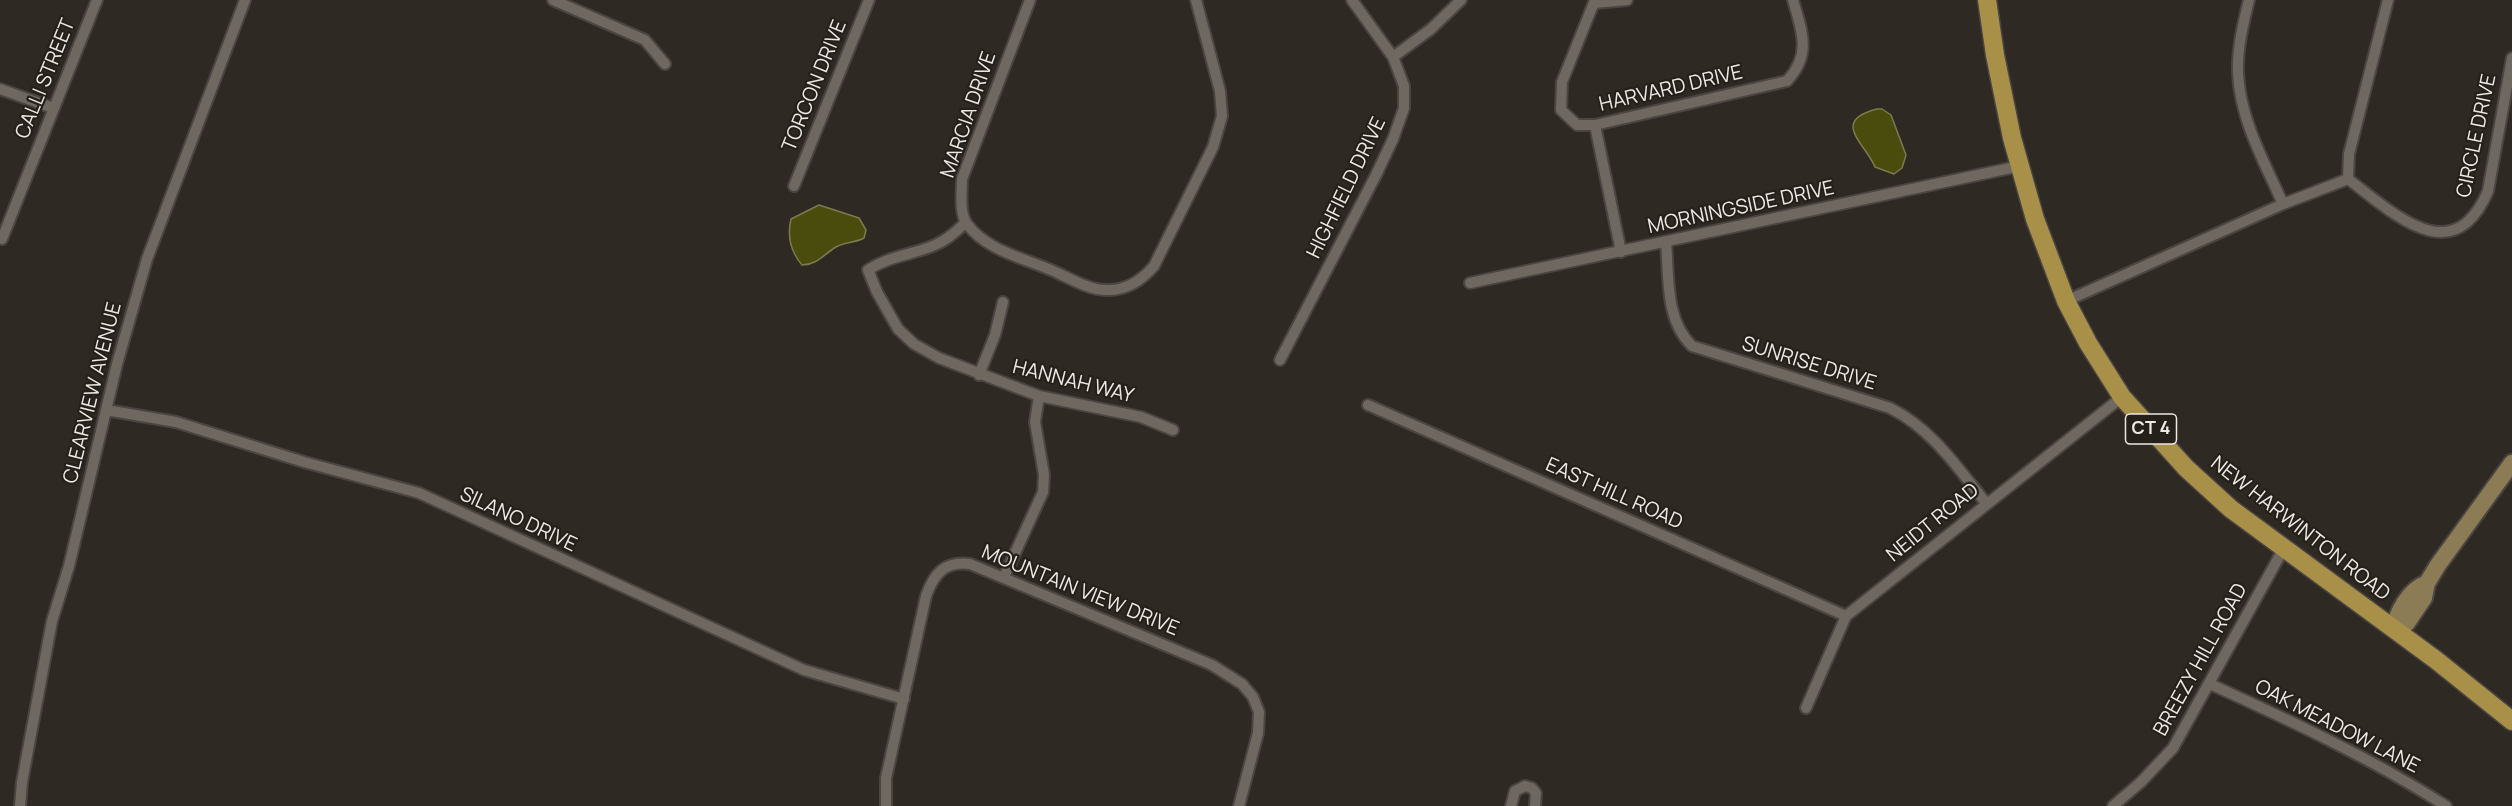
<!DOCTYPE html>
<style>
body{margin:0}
canvas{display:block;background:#2f2924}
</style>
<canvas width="2512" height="806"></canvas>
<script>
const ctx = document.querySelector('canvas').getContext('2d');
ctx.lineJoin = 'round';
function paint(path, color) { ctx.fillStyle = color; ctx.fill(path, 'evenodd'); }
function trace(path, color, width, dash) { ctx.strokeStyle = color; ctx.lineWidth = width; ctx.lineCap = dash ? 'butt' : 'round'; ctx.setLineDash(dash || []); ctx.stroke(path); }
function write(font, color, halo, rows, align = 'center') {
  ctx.font = font + ' Manrope,sans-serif'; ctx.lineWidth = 4.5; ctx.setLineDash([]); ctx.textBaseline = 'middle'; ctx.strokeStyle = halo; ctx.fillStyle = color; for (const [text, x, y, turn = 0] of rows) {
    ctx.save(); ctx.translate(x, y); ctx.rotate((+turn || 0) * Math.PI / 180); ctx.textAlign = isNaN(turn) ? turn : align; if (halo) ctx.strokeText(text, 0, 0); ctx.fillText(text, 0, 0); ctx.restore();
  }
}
const water = new Path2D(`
 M1877 109H1882L1891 115 1906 155 1902 168 1894 174 1875 167C1865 143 1830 121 1877 109Z
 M819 205 859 218 866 230 864 238C855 243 844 242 836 247 824 254 817 265 802 265 791 252 787 236 791 219Z`);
const street = new Path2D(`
 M553 0 645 40 665 64
 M1030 0 962 179C962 192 959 213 967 224 986 250 1023 258 1051 270 1068 277 1088 290 1106 290 1126 291 1141 281 1154 266L1213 147 1222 116 1220 91 1196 0
 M1595 0 1562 82 1561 110 1577 125H1595L1787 81C1812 54 1802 32 1793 0
 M2249 0C2243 24 2237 49 2238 73 2240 120 2265 163 2283 204
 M1594 3 1627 0
 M1393 57 1431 29 1461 0
 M0 89 53 108
 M1595 125 1621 252
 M2348 179 2349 154 2388 0
 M794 186 869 0
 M965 223C956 232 947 240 935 245 912 255 889 256 868 270L877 292 898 329 914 344 939 358 1039 396 1141 417 1173 430
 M2 239 97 0
 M1666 242C1669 277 1665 320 1692 346L1890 408C1932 429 1957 467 1986 503
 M1470 283 2020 166
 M2066 301 2283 204 2348 179C2392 212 2453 273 2488 191L2512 58
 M1280 360 1376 175 1393 139 1404 108V86L1393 57 1352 0
 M979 375 995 335 1003 302
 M1368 405 1846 616
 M106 410 176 422 304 462 419 493 804 670 904 699
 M1004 577 1043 492 1044 475 1035 422 1039 396
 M2210 684C2291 721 2371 758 2446 806
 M1806 708 1846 616 2122 397
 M20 806 22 782 52 621 69 566 117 364 147 259 245 0
 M886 806V778L926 596C934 573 945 561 970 564L1212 665 1242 684 1253 697 1259 712 1258 733 1239 806
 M1511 806 1515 791 1525 786 1532 788 1536 793 1535 806
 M2113 806 2141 782 2173 748 2284 548`);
const secondary = new Path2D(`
 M2427 583C2410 589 2395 613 2395 630L2407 623 2424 598 2427 583 2438 565 2512 463`);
const primary = new Path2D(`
 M1987 0 1995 55 2012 138 2035 219 2066 301 2088 343 2122 397 2186 468 2231 509 2436 660 2512 721`);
const shields = [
 [2151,429,51]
];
const shieldNames = [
 ["CT 4",2151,429]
];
const streetNames = [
 ["CALLI STREET",46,79,-68],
 ["TORCON DRIVE",815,86,-68],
 ["HARVARD DRIVE",1671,89,-13],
 ["MARCIA DRIVE",969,115,-71],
 ["CIRCLE DRIVE",2477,136,-78],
 ["HIGHFIELD DRIVE",1347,188,-64],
 ["MORNINGSIDE DRIVE",1741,208,-12],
 ["SUNRISE DRIVE",1809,364,17],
 ["HANNAH WAY",1073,382,14],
 ["CLEARVIEW AVENUE",93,393,-76],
 ["EAST HILL ROAD",1614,494,24],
 ["SILANO DRIVE",518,520,25],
 ["NEIDT ROAD",1933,523,-39],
 ["NEW HARWINTON ROAD",2300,529,38],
 ["MOUNTAIN VIEW DRIVE",1080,591,22],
 ["BREEZY HILL ROAD",2201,660,-61],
 ["OAK MEADOW LANE",2337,727,27]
];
paint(water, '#4a4c0e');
trace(water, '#7b7b4e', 1.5);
trace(street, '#4a4541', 14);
trace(secondary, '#4a4541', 20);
trace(primary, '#4a4541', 21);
trace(street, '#6e6861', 10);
trace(secondary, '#8b7c55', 16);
trace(primary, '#a89048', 18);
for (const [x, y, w] of shields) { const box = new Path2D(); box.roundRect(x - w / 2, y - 15, w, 30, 4.5); ctx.fillStyle = '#25201a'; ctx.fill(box); trace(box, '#ece8e5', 1.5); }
write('bold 18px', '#ece8e5', null, shieldNames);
write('20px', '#ece8e5', '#25201a', streetNames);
</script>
